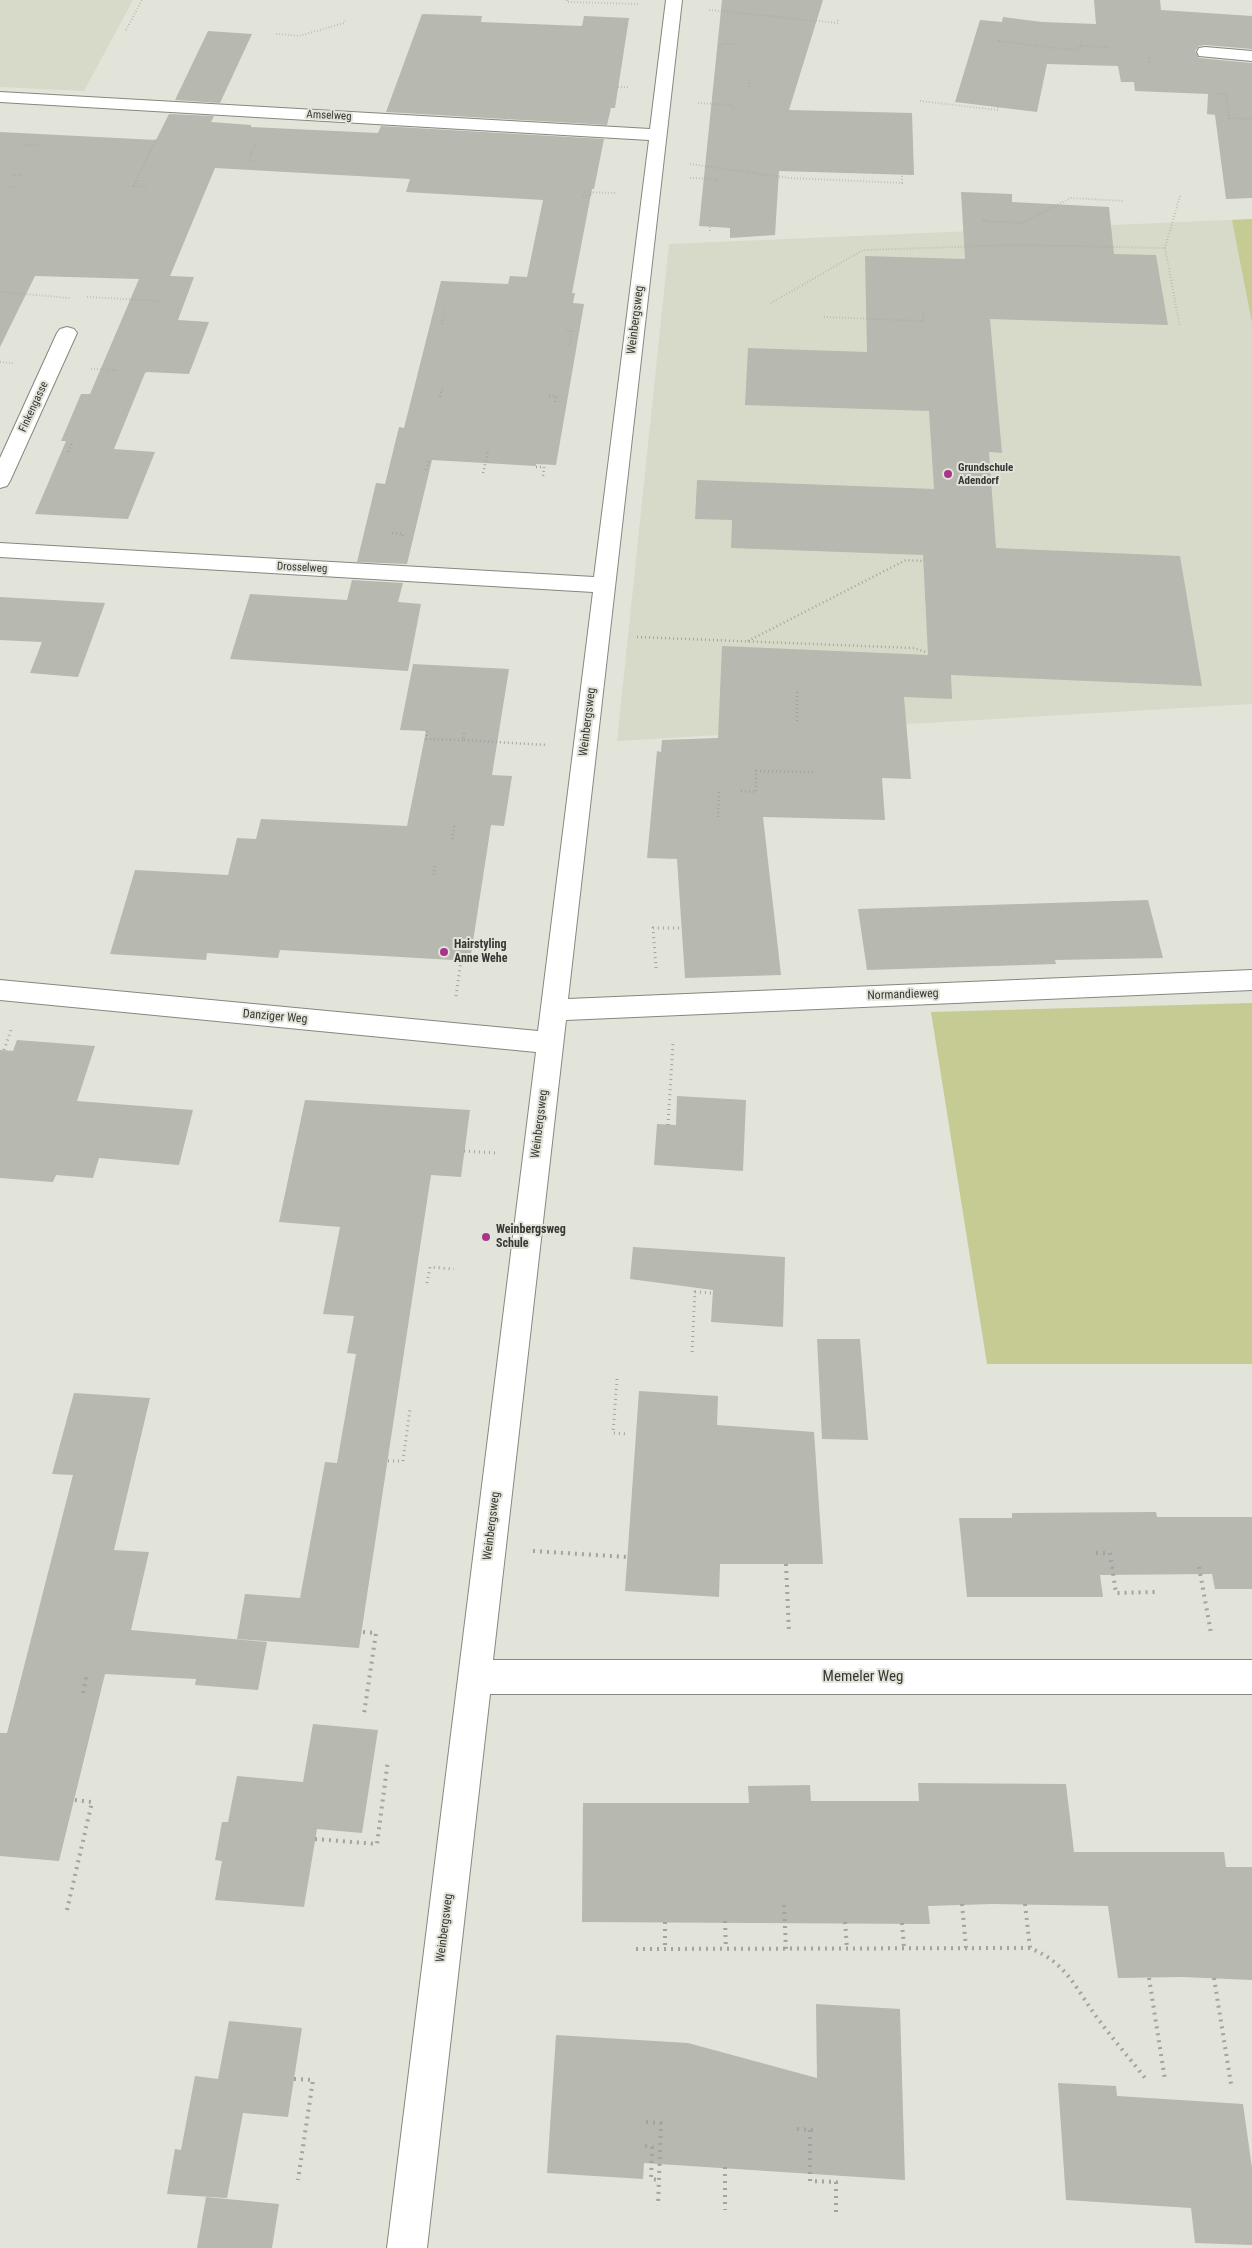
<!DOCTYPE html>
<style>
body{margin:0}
canvas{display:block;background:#e2e3d9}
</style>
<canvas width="1252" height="2248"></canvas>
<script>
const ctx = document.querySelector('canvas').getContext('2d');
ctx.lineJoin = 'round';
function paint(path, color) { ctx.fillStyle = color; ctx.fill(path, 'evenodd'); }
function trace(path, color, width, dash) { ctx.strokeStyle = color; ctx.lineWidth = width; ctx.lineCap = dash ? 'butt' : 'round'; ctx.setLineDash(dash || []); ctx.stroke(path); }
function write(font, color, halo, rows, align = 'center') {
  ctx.font = font + ' "Roboto Condensed",sans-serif'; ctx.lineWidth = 4; ctx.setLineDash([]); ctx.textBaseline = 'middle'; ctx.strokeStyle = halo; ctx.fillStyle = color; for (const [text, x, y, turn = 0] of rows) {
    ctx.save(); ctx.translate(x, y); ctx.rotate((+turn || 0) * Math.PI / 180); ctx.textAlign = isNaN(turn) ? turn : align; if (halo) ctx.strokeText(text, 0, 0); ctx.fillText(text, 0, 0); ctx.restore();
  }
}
const built = new Path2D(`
 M0 0H133L84 91 0 87Z
 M1252 219V704L617 741 669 244Z`);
const green = new Path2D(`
 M1252 219V323L1232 220Z
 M1252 1003V1364H987L931 1012Z`);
const building = new Path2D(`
 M722 0H823L789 110 912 113 914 175 779 171 775 235 730 238V228L699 226Z
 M1094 0H1160L1161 10 1252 16V49L1205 45 1199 46 1195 51 1199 58 1252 63V198L1226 199 1215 115 1207 114 1208 94 1135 91 1134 82H1121L1118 66 1047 64 1037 112 955 102 980 20 1002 22 1003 17 1042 22 1096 24Z
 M422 14 482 16 481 22 582 26 584 16 629 18 615 108H611L607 125 386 112Z
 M208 31 252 34 220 103 175 100Z
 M169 114 214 116 211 122 251 125V127L378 133 381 126 604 139 594 189H592L572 293H575L573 303 584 304 556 465 536 464V466L432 460 407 564 357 562 376 483 385 484 399 427 404 428 441 281 508 284 510 276 527 277 543 200 406 192 410 179 215 168 170 276 194 277 178 320 209 322 189 374 147 372 145 373 114 449 155 452 128 519 35 514 66 441H61L81 394H90L139 279 35 276 0 347V132L156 140Z
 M961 192 1012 194V202L1109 207 1114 254 1156 255 1168 325 990 319 1002 453 989 452 996 548 1180 556 1202 686 951 675 952 699 904 697 911 779 882 778 885 820 763 817 781 975 685 978 677 859 647 858 657 751 661 752 662 740 718 738 722 646 928 655 923 555 731 548 732 520 695 519 697 480 934 489 929 411 745 405 748 348 867 352 865 256 965 259Z
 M352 580 403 583 398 602 421 604 408 671 230 659 250 594 347 600Z
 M0 597 105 603 78 677 30 673 42 642 0 640Z
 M413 664 509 669 492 775 512 776 504 826 491 825 470 961 280 950 278 958 207 953 206 960 110 954 135 870 228 875 237 838 256 839 261 819 407 826 426 731 400 730Z
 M1148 900 1163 958 1055 960 1056 964 867 970 858 909Z
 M17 1040 95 1046 77 1101 193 1110 179 1165 99 1158 93 1178 56 1175 53 1182 0 1178V1050L13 1051Z
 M677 1096 746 1100 743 1171 654 1165 657 1124 676 1125Z
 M305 1100 470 1110 461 1177 431 1175 359 1648 237 1639 245 1594 300 1598 325 1462 337 1463 356 1354 347 1353 354 1316 323 1314 340 1227 279 1222Z
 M633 1247 785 1257 783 1327 711 1322 713 1290 630 1279Z
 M817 1339H860L868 1440 822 1439Z
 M639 1391 718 1396 717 1425 814 1432 823 1564H720L719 1597 625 1591Z
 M74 1393 150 1398 114 1550 149 1552 131 1630 267 1642 258 1690 195 1685 196 1679 105 1674 59 1861 0 1856V1733H7L73 1475 52 1474Z
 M1156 1512 1157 1517H1252V1589H1215L1212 1574 1100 1575 1103 1597H967L959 1518H1012V1513Z
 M313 1724 378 1730 362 1833 317 1829 304 1907 215 1900 222 1861 215 1860 222 1822H228L237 1776 303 1782Z
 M918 1783 1066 1784 1074 1852H1224L1226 1867H1252V1980L1182 1977 1118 1978 1108 1906 993 1904 928 1906 930 1924 582 1922 583 1803H749L748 1786 810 1785 811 1801H919Z
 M816 2004 900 2009 905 2180 644 2163 643 2179 547 2173 556 2035 688 2043 817 2078Z
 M229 2021 302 2028 288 2117 243 2113 227 2198 167 2194 175 2149 181 2150 195 2076 218 2079Z
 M1058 2083 1116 2086 1117 2096 1243 2104 1252 2168V2245L1195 2243 1191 2208 1066 2200Z
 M206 2197 279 2204 272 2248H197Z`);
const pathFar3 = new Path2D(`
 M567 0V2L638 4
 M709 10 838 23V19
 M126 30 142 0
 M276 34 299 36 344 23 345 20
 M1000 38 999 41 1073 50 1082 46
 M1080 39 1082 46 1109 47
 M720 48 722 44H738
 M1149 58 1150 63
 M749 80V88
 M618 87H628
 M1216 94 1226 95 1229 118 1252 119
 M920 101 998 110V107
 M698 103 733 105V109
 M24 145H39
 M254 161H248L255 144
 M690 164 789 178 902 183V174
 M12 175H23
 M690 178 716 179V182
 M5 187 17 188
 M146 187 134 186 156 139
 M584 192 615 193
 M583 195 591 196 592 192
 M1180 196 1165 248 1180 327
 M984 219 983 221 1021 223 1071 198 1124 201
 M710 227V232
 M0 292 70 298
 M87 297 162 301
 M771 303 863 250 1017 245 1165 248
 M824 317 924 321 923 310
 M442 324 445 309
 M566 330 572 331 569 348
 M0 362 14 363
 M91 369 118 370
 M442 391 443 387`);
const pathFar2 = new Path2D(`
 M549 396H556L555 403
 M440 397 442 389
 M68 452 73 441
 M536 467H544L543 477
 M426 470 429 460
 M483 473 488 452
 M392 533 403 534 402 538
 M637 637 914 648 928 653
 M748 641 906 560 923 561
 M797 692V721
 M427 731 426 739 463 740
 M464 733 463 740 547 745
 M741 791 756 792V771L815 772
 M718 817 719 790
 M452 839 455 823
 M434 875 435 865`);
const pathFar1 = new Path2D(`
 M656 968 653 928H682
 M456 996 461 960
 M4 1050 11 1030
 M668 1125 673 1043
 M464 1151 496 1153
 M427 1283 430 1267 454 1269
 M692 1352 695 1292 713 1293
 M617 1379 613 1433 628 1434
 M388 1461H403L410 1409`);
const path = new Path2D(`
 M533 1551 627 1557
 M1096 1553H1110L1116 1593 1155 1592
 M786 1564 789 1633
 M1199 1567 1211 1633
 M363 1632 376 1633 364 1714
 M83 1693 87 1673
 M315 1839 377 1844 388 1760
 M962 1904 966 1948
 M1025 1904 1030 1948
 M784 1905 786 1949
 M67 1910 92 1802 74 1800
 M725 1921 726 1949
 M665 1922V1949
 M845 1922 847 1949
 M902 1923 904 1948
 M636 1949 1030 1948C1067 1963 1076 1989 1098 2019 1113 2039 1130 2059 1146 2079
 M1149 1978 1165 2080
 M1214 1978 1231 2084
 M294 2079 313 2080 298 2180
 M646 2122 661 2123 658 2206
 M797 2129 817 2130
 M810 2130V2181L836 2182V2217
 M645 2146 652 2147 651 2179 659 2180
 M725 2167V2210`);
const street = new Path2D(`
 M666 0H682L568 999 1252 970V990L566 1020 493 1660H1252V1694H490L427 2248H387L536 1052 0 1000V980L538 1031 593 592 0 557V543L594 577 649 140 0 102V92L650 129Z
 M1205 47 1252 51V61L1199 56 1197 52 1199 48Z
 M67 327 74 329 77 333 10 481 7 486 0 488V458L57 333 60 329Z`);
const markers = [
 [948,474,5,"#ab348b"],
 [444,952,5,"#ab348b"],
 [486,1237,5,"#ab348b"]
];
const farStreetnames = [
 ["Amselweg",329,116,3],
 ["Finkengasse",34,407,-65],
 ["Drosselweg",302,568,3]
];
const farPoinames = [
 ["Grundschule",958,468],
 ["Adendorf",958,481]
];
const streetNames = [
 ["Weinbergsweg",636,320,-83],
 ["Weinbergsweg",588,722,-83],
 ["Normandieweg",903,995,-2],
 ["Danziger Weg",275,1017,5],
 ["Weinbergsweg",540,1124,-83],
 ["Weinbergsweg",492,1526,-83],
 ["Weinbergsweg",445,1928,-83]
];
const poiNames = [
 ["Hairstyling",454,945],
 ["Anne Wehe",454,959],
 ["Weinbergsweg",496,1230],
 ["Schule",496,1244]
];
const nearStreetnames = [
 ["Memeler Weg",863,1677]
];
paint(built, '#d8dac9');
paint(green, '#c6cb94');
paint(building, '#b7b8af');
trace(street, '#86877e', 2);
trace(pathFar3, '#a3a49d', 2, [0.5, 2.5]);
trace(pathFar2, '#a3a49d', 2.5, [1, 3]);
trace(pathFar1, '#a3a49d', 3, [1, 4]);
trace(path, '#a3a49d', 4, [2, 5]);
paint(street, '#fff');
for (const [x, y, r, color] of markers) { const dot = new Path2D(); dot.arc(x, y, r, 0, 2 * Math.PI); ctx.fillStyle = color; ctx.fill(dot); trace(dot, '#e2e3d9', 2); }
write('11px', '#373834', '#e2e3d9', farStreetnames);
write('bold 11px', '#373834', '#e2e3d9', farPoinames, 'left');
write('12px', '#373834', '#e2e3d9', streetNames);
write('bold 12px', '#373834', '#e2e3d9', poiNames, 'left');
write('15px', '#373834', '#e2e3d9', nearStreetnames);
</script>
